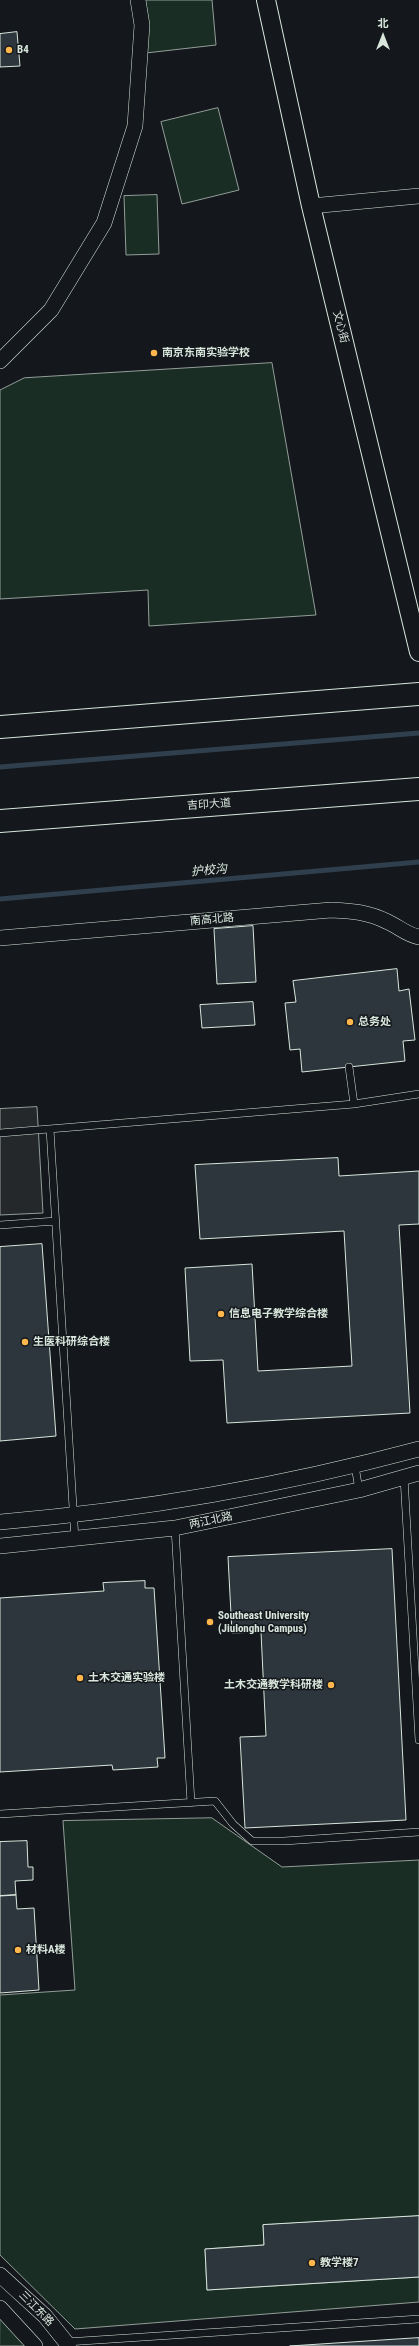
<!DOCTYPE html>
<meta charset="utf-8">
<style>
body{margin:0}
#map{position:relative;width:419px;height:2346px;overflow:hidden;background:#14181c;font-family:"Roboto Condensed","Noto Sans SC",sans-serif}
canvas{display:block}
.north{position:absolute;left:363px;top:16px;width:40px;height:40px;-webkit-text-stroke:3px #14181c;paint-order:stroke;rotate:0deg;font-size:11px;font-weight:700;line-height:16px;text-align:center;color:#d8e6dc}
.north::after{content:'';display:block;margin:auto;width:14px;height:18px;background:#d8e6dc;clip-path:polygon(50% 0,100% 100%,50% 72%,0 100%)}
</style>
<div id="map">
<canvas width="419" height="2346"></canvas>
<div class="north">北</div>
</div>
<script>
const ctx = document.querySelector('canvas').getContext('2d');
ctx.lineJoin = 'round';
function paint(path, color) { ctx.fillStyle = color; ctx.fill(path, 'evenodd'); }
function trace(path, color, width, dash) { ctx.strokeStyle = color; ctx.lineWidth = width; ctx.lineCap = dash ? 'butt' : 'round'; ctx.setLineDash(dash || []); ctx.stroke(path); }
function write(font, color, halo, rows, align = 'center') {
  ctx.font = font + ' "Roboto Condensed","Noto Sans SC",sans-serif'; ctx.lineWidth = 3; ctx.setLineDash([]); ctx.textBaseline = 'middle'; ctx.strokeStyle = halo; ctx.fillStyle = color; for (const [text, x, y, turn = 0] of rows) {
    ctx.save(); ctx.translate(x, y); ctx.rotate((+turn || 0) * Math.PI / 180); ctx.textAlign = isNaN(turn) ? turn : align; if (halo) ctx.strokeText(text, 0, 0); ctx.fillText(text, 0, 0); ctx.restore();
  }
}
const green = new Path2D(`
 M140 0H212L216 45 146 53Z
 M218 108 239 190 182 204 161 122Z
 M157 195 159 254 126 255 124 196Z
 M272 363 316 615 149 626 148 590 0 599V390L24 378Z
 M212 1818 282 1867 419 1860V2216L263 2225 264 2245 205 2249 207 2290 419 2277V2302L75 2329 0 2255V1995L75 1990 63 1821Z
 M0 2313 30 2346H0Z`);
const parking = new Path2D(`
 M37 1107 43 1213 0 1215V1109Z`);
const stream = new Path2D(`
 M0 767 419 733
 M0 899 419 862`);
const building = new Path2D(`
 M17 32 20 66 0 67V34Z
 M253 926 256 982 217 984 214 929Z
 M397 969 399 991 409 989 415 1040 403 1041 405 1061 302 1072 300 1049 290 1050 285 1003 296 1002 293 981Z
 M253 1002 255 1025 202 1028 200 1005Z
 M338 1158 339 1176 419 1171V1224L399 1225 410 1413 227 1423 223 1360 190 1361 185 1268 252 1264 258 1371 352 1366 344 1231 200 1239 195 1165Z
 M42 1244 56 1436 0 1441V1247Z
 M392 1549 406 1820 245 1828 240 1737 266 1736 261 1632 232 1633 228 1557Z
 M145 1581V1588H154L165 1758H157L158 1767 113 1770 112 1765 0 1772V1598L104 1591 103 1583Z
 M27 1841 28 1867H33V1880L15 1881 16 1895 0 1896V1842Z
 M16 1895 17 1909 34 1908 39 1990 0 1993V1896Z
 M419 2216V2277L207 2290 205 2249 264 2245 263 2225Z
 M419 2338V2346H290Z`);
const service = new Path2D(`
 M349 1067 354 1104
 M50 1129 75 1540
 M0 1133 354 1104 419 1094
 M0 1225 56 1221
 M355 1466 359 1490
 M404 1477 419 1740
 M175 1528 191 1803
 M0 1814 215 1801 233 1824 252 1841H284L419 1832
 M66 2342 419 2319`);
const minor = new Path2D(`
 M311 206 419 196
 M0 361 51 310 104 223 135 126 142 25 138 0
 M0 938 331 910C353 911 368 912 388 922 399 927 407 935 419 937
 M0 1522C143 1510 281 1486 419 1449
 M0 1546 175 1528 359 1490 419 1473
 M0 2275 45 2316 69 2346
 M0 2308 35 2346`);
const tertiary = new Path2D(`
 M266 0 311 206 419 652`);
const primary = new Path2D(`
 M0 727 419 694
 M0 821 419 789`);
const markers = [
 [9,50,4,"#ffb74d"],
 [154,353,4,"#ffb74d"],
 [350,1022,4,"#ffb74d"],
 [221,1314,4,"#ffb74d"],
 [25,1342,4,"#ffb74d"],
 [210,1622,4,"#ffb74d"],
 [80,1678,4,"#ffb74d"],
 [331,1685,4,"#ffb74d"],
 [18,1950,4,"#ffb74d"],
 [312,2263,4,"#ffb74d"]
];
const poiNames = [
 ["B4",17,50],
 ["南京东南实验学校",162,353],
 ["总务处",358,1022],
 ["信息电子教学综合楼",229,1314],
 ["生医科研综合楼",33,1342],
 ["Southeast University",218,1616],
 ["(Jiulonghu Campus)",218,1629],
 ["土木交通实验楼",88,1678],
 ["土木交通教学科研楼",323,1685,"right"],
 ["材料A楼",26,1950],
 ["教学楼7",320,2263]
];
const streetNames = [
 ["文心街",340,327,76],
 ["吉印大道",209,805,-4],
 ["南高北路",212,920,-5],
 ["两江北路",211,1521,-12],
 ["三江东路",36,2309,45]
];
const waterNames = [
 ["护校沟",209,871,-5]
];
paint(green, '#1a2d24');
trace(green, '#939e99', 1);
paint(parking, '#24282b');
trace(parking, '#939e99', 1);
trace(stream, '#2f3f4d', 5);
paint(building, '#2c363c');
trace(building, '#d8e6dc', 1);
trace(service, '#d8e6dc', 8);
trace(minor, '#d8e6dc', 16);
trace(tertiary, '#d8e6dc', 20);
trace(primary, '#d8e6dc', 24);
trace(service, '#14181c', 7);
trace(minor, '#14181c', 15);
trace(tertiary, '#14181c', 18);
trace(primary, '#14181c', 22);
for (const [x, y, r, color] of markers) { const dot = new Path2D(); dot.arc(x, y, r, 0, 2 * Math.PI); ctx.fillStyle = color; ctx.fill(dot); trace(dot, '#14181c', 1.5); }
write('bold 11px', '#d8e6dc', '#14181c', poiNames, 'left');
write('11px', '#d8e6dc', '#14181c', streetNames);
write('italic 12px', '#d8e6dc', '#14181c', waterNames);
</script>
